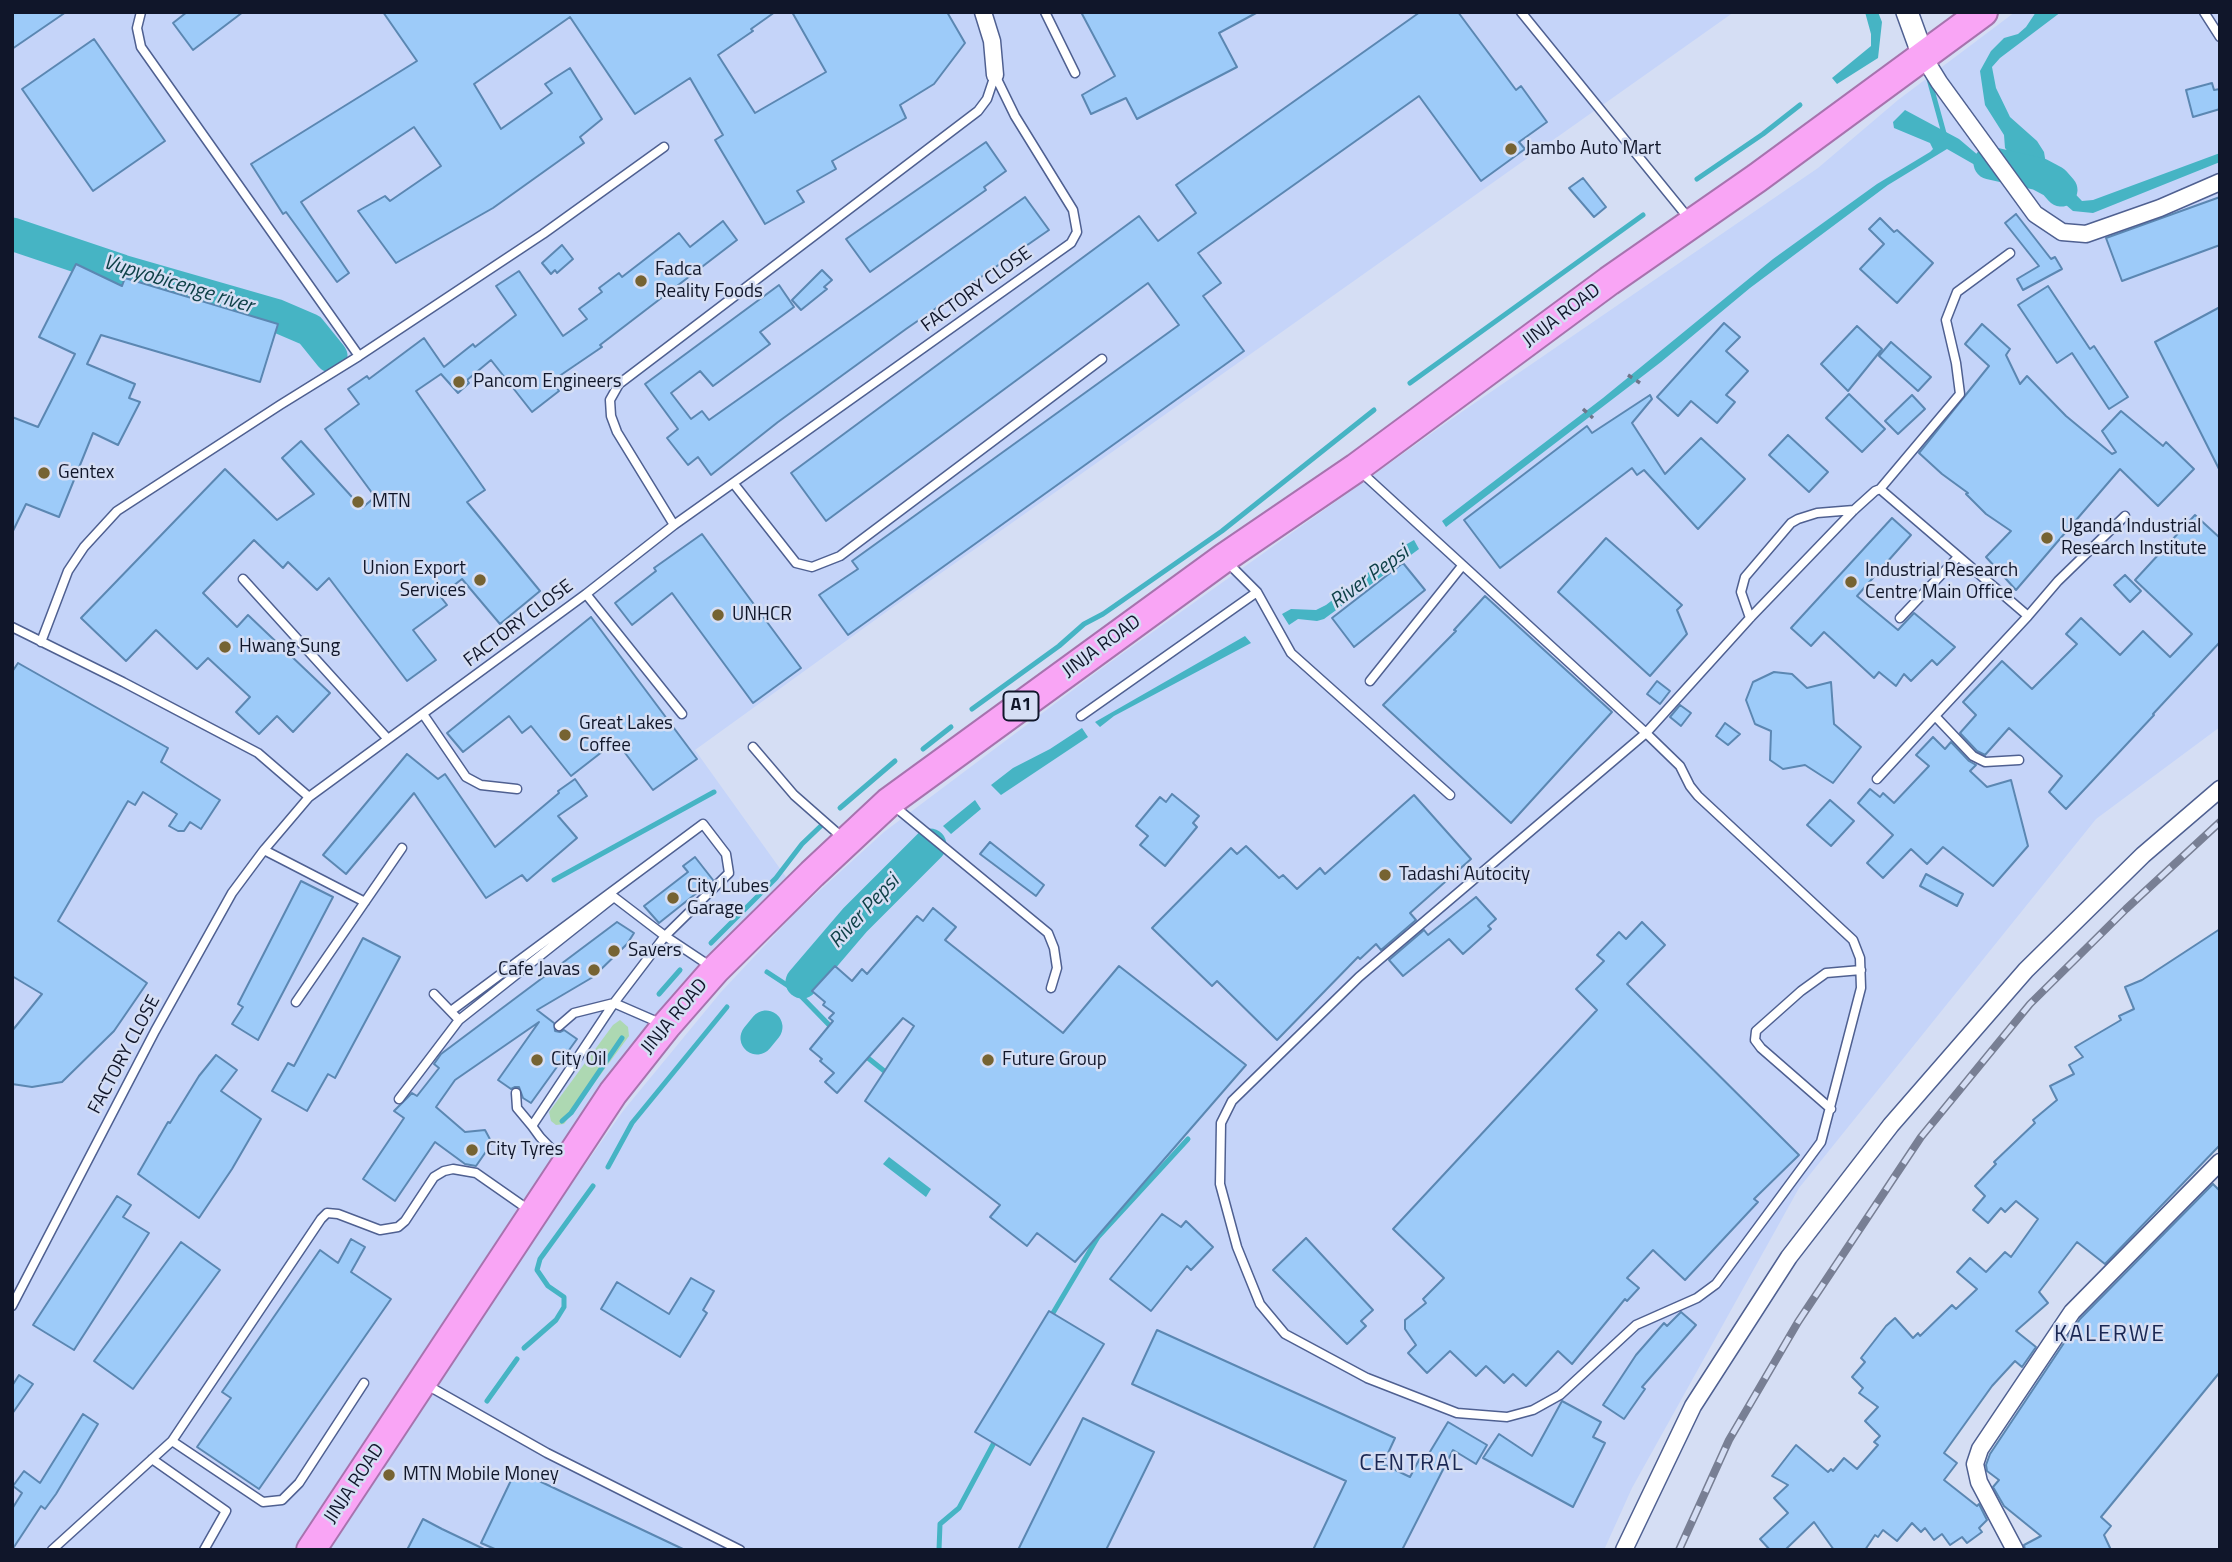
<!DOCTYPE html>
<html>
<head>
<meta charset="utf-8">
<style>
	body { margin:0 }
	#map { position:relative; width:2232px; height:1562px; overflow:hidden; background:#d5def4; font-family:"Titillium Web",sans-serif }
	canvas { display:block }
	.frame { position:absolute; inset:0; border:14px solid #10162a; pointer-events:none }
</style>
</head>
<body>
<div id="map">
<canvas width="2232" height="1562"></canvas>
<div class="frame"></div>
</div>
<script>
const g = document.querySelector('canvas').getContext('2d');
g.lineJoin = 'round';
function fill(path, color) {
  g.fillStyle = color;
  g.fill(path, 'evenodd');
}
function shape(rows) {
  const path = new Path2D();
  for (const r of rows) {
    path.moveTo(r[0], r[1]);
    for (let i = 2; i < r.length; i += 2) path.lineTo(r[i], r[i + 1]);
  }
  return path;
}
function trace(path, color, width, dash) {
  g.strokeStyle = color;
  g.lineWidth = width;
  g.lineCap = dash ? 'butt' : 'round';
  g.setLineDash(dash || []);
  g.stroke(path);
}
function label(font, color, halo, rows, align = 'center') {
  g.font = font + ' "Titillium Web",sans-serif';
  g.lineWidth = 5;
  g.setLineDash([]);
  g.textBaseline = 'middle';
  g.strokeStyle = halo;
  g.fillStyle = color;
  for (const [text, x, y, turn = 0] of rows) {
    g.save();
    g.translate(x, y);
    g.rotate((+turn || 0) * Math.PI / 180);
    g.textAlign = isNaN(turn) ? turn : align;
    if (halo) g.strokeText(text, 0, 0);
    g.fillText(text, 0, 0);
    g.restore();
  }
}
const built = shape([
	[12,12,1734,12,893,607,695,750,786,877,658,1012,519,1207,293,1550,12,1550],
	[2015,12,2220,12,2220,727,2096,819,1799,1188,1632,1488,1604,1550,330,1550,540,1229,623,1111,721,992,796,912,884,832,1105,666,1463,411,1818,168,1898,100]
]);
const green = shape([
	[620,1020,628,1027,629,1036,564,1124,556,1125,551,1121,549,1112,613,1025]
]);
const water = shape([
	[1865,12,1878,12,1882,22,1878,58,1837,84,1832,78,1871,46,1871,34],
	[2036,12,2061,12,2000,58,1992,67,1996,88,2010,117,2037,141,2044,152,2046,164,2082,201,2093,200,2220,153,2220,162,2093,213,2073,211,2038,181,2028,176,2005,148,2004,135,1985,105,1980,71,1991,51,2004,38,2018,34,2026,27],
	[1905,110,1959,139,1979,156,1986,158,1993,169,1975,165,1947,149,1888,185,1750,288,1661,362,1446,527,1442,521,1603,398,1773,259,1877,184,1930,152,1933,149,1930,143,1894,128,1893,122],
	[1414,540,1419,549,1324,619,1317,621,1298,619,1289,625,1282,614,1291,609,1316,610,1326,605,1400,548],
	[1245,636,1251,643,1114,716,1100,727,1095,722],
	[1082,728,1088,737,1001,795,991,785,1013,768,1050,749],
	[975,800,981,809,951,834,943,826],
	[926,841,932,849,871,917,861,908],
	[849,921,856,927,805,985,798,978],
	[889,1157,931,1189,926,1197,883,1164]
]);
const stream = shape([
	[1929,79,1945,137],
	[1697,179,1763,134,1800,105],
	[1410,383,1643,215],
	[972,709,1059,646,1084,624,1103,614,1222,531,1374,410],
	[923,749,951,727],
	[840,808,895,761],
	[554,880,714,792],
	[711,943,776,878,802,844,825,822],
	[767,972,796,991,834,1030],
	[659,994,680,970],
	[863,1054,888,1074],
	[562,1121,571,1113,622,1038],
	[608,1167,632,1123,727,1007],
	[1050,1318,1098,1237,1188,1139],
	[524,1348,556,1320,564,1307,564,1297,548,1286,537,1270,540,1259,593,1186],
	[487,1401,517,1359],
	[939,1550,940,1524,959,1508,996,1439]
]);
const river = shape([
	[1990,163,2039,174,2054,182,2061,190],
	[12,234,122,271,275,315,310,330,331,356],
	[802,982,855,920,930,845],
	[757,1038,766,1027]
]);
const building = shape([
	[12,12,66,12,12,49,12,12],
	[187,12,243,12,193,50,173,23,187,12],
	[383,12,775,12,751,29,753,31,718,55,755,113,826,72,792,12,947,12,965,43,934,84,900,105,906,118,832,161,836,169,797,191,804,202,765,224,715,140,723,135,690,78,635,114,570,17,474,84,501,129,552,93,545,84,570,68,602,119,580,137,584,143,493,208,396,263,358,211,385,196,390,201,441,166,414,127,301,202,349,273,337,282,286,212,283,214,251,164,417,61,383,12],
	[1081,12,1258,12,1219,33,1237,67,1137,119,1126,98,1091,114,1082,95,1115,76,1081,12],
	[1420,12,1458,12,1516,90,1521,86,1547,122,1519,142,1525,149,1481,181,1419,96,1198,253,1221,283,1203,296,1244,351,848,635,819,595,858,569,852,561,1179,325,1148,283,826,521,791,473,1139,216,1158,241,1196,213,1176,185,1420,12],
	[94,39,165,141,93,191,22,89,94,39],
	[2212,83,2214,90,2220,89,2220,109,2193,117,2186,90,2212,83],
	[986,142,1006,171,984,187,986,190,870,272,846,239,986,142],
	[1583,178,1606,207,1594,217,1569,188,1583,178],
	[1025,197,1049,230,906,329,778,422,711,475,698,457,688,465,667,438,678,429,645,384,779,285,794,307,760,332,770,344,713,386,700,371,671,393,691,419,702,411,709,420,1025,197],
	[2220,197,2220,245,2122,281,2106,238,2220,197],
	[2016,214,2051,259,2055,257,2062,269,2023,290,2017,279,2039,266,2005,223,2016,214],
	[1880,218,1894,232,1897,230,1933,263,1897,303,1860,269,1884,244,1869,229,1880,218],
	[723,221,737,240,600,345,602,347,552,381,559,391,532,412,491,360,467,380,469,383,458,393,441,374,416,391,485,490,467,502,540,591,500,624,462,579,440,596,447,605,413,630,436,660,407,681,329,578,317,590,288,562,283,568,254,540,203,593,237,627,248,615,330,693,293,732,277,716,259,734,236,712,250,697,208,658,197,669,156,630,126,661,81,618,225,469,277,520,314,494,282,458,301,441,362,508,375,497,325,429,359,404,348,389,367,376,369,379,424,338,444,367,473,344,475,347,516,315,496,286,519,271,563,336,587,319,579,309,602,292,599,288,619,273,622,277,679,233,690,247,723,221],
	[562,245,573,259,557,273,555,270,551,274,542,263,562,245],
	[76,264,122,286,125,278,278,324,260,382,101,335,87,364,135,384,129,398,140,402,118,445,93,433,59,517,26,504,12,533,12,417,38,427,75,354,39,337,76,264],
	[822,270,832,280,824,287,827,289,801,310,792,300,822,270],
	[2048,286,2090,349,2094,346,2128,397,2109,409,2072,353,2057,363,2018,305,2048,286],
	[2220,307,2220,471,2155,342,2220,307],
	[1724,323,1740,337,1726,351,1748,371,1726,395,1735,402,1717,423,1691,401,1678,416,1657,397,1724,323],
	[1982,324,2010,349,2006,355,2020,384,2027,376,2066,416,2112,454,2116,452,2102,431,2121,411,2163,446,2166,442,2194,469,2158,506,2120,469,2016,590,1986,557,2011,531,1986,514,1966,494,1968,493,1942,474,1919,453,1989,366,1965,344,1982,324],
	[1857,326,1882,349,1848,391,1821,364,1857,326],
	[1891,342,1931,377,1918,391,1879,356,1891,342],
	[1849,394,1885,429,1862,452,1826,418,1849,394],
	[1650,395,1652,399,1632,423,1665,474,1701,438,1745,479,1698,529,1644,470,1637,475,1632,468,1500,568,1464,520,1587,426,1592,433,1650,395],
	[1912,395,1925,409,1898,434,1885,421,1912,395],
	[1788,435,1828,472,1809,492,1769,455,1788,435],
	[2195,515,2220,538,2220,642,2153,714,2154,715,2066,809,2049,792,2062,776,2009,728,1985,755,1977,751,1960,733,1976,715,1963,702,2002,661,2032,689,2077,644,2066,634,2081,618,2120,655,2143,631,2170,657,2192,634,2135,580,2195,515],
	[1892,518,1911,535,1857,596,1898,630,1914,613,1955,647,1937,665,1932,660,1911,681,1904,674,1896,686,1879,672,1874,678,1824,632,1811,646,1791,628,1892,518],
	[702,534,801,668,753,703,672,593,632,625,615,603,656,571,654,568,702,534],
	[1606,538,1682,605,1677,610,1687,634,1650,676,1558,592,1606,538],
	[1403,563,1425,590,1354,647,1332,618,1403,563],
	[2125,575,2141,591,2130,602,2114,585,2125,575],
	[1485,596,1612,712,1511,823,1383,705,1456,631,1454,630,1485,596],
	[591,617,697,759,653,790,616,741,571,776,531,726,522,733,509,716,463,752,447,733,591,617],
	[18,663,168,748,161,762,220,800,201,829,190,822,184,831,178,831,169,826,177,814,143,792,135,805,128,801,58,921,147,983,114,1031,62,1082,32,1087,12,1084,12,1031,42,994,12,976,12,672,18,663],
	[1774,672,1792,674,1807,688,1831,682,1834,724,1861,747,1833,783,1805,765,1783,769,1770,760,1771,731,1755,724,1746,700,1753,682,1774,672],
	[1657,681,1670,691,1660,704,1647,694,1657,681],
	[1680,705,1691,713,1681,726,1670,717,1680,705],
	[1725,723,1740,734,1728,745,1716,736,1725,723],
	[1933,737,1945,749,1951,742,1969,761,1976,765,1970,771,1987,787,2011,780,2028,846,1993,886,1943,847,1927,864,1911,849,1883,878,1867,863,1893,835,1858,803,1870,789,1880,797,1883,793,1894,803,1929,766,1916,755,1933,737],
	[407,754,438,779,445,774,495,847,559,793,558,791,575,779,587,796,558,816,577,838,527,881,522,875,486,898,414,793,346,874,323,855,407,754],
	[1172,794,1199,816,1193,823,1197,827,1165,866,1140,845,1148,836,1136,826,1160,797,1166,802,1172,794],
	[1414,795,1471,859,1410,913,1416,920,1381,950,1376,944,1360,959,1358,957,1277,1040,1217,981,1212,986,1152,928,1231,848,1237,854,1246,846,1279,878,1283,875,1297,889,1320,868,1325,874,1414,795],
	[1830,800,1854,821,1831,846,1807,825,1830,800],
	[990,842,1044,885,1036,896,980,854,990,842],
	[695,857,713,880,659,923,644,906,688,872,683,866,695,857],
	[1926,874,1963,894,1957,906,1920,886,1926,874],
	[301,881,333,897,258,1040,232,1024,243,1007,238,1004,301,881],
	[1476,897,1496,919,1488,926,1491,929,1463,954,1449,939,1403,976,1389,960,1424,930,1428,935,1476,897],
	[933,908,956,927,945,940,1063,1033,1119,966,1246,1065,1075,1262,1037,1233,1027,1246,990,1217,1000,1205,865,1101,914,1026,903,1018,837,1093,825,1082,834,1073,820,1061,822,1059,810,1049,833,1021,829,1018,834,1013,823,1005,825,1002,812,991,823,979,835,966,852,981,862,969,867,974,917,916,923,921,933,908],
	[617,922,634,933,627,944,593,977,537,1010,554,1023,555,1031,560,1032,564,1030,577,1039,531,1103,523,1098,519,1087,515,1087,511,1089,498,1080,539,1022,455,1080,436,1107,465,1132,485,1130,492,1143,476,1166,465,1164,435,1142,395,1201,363,1179,404,1118,394,1111,412,1093,417,1096,439,1068,434,1064,441,1054,617,922],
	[1642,922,1665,945,1627,984,1799,1155,1754,1199,1758,1202,1685,1280,1653,1250,1627,1278,1639,1288,1627,1301,1625,1299,1572,1364,1558,1351,1526,1386,1513,1374,1504,1383,1486,1366,1476,1376,1450,1351,1427,1373,1408,1353,1416,1345,1405,1329,1405,1320,1426,1303,1423,1299,1444,1278,1393,1229,1597,1010,1576,989,1604,961,1597,955,1619,932,1626,939,1642,922],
	[2220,929,2220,1145,2105,1264,2077,1242,2039,1292,2048,1303,2016,1331,2036,1347,2022,1367,2015,1361,1992,1386,1944,1453,1957,1463,1944,1480,1977,1506,1979,1504,1987,1520,1979,1528,1982,1532,1967,1543,1962,1537,1950,1545,1942,1534,1934,1540,1925,1528,1921,1532,1912,1523,1897,1541,1883,1530,1878,1537,1875,1535,1865,1550,1834,1550,1814,1522,1785,1550,1770,1550,1760,1539,1788,1513,1774,1498,1788,1485,1772,1476,1796,1445,1828,1472,1831,1469,1833,1471,1844,1458,1857,1469,1878,1445,1874,1442,1880,1436,1865,1421,1878,1407,1859,1393,1863,1388,1852,1377,1865,1362,1861,1358,1886,1326,1895,1318,1913,1338,1918,1333,1920,1336,1952,1305,1956,1309,1977,1289,1957,1272,1970,1258,1986,1272,2005,1252,2011,1257,2038,1219,2016,1201,2005,1212,2001,1208,1988,1223,1973,1210,1985,1196,1975,1186,1996,1164,1994,1162,2035,1123,2033,1120,2057,1100,2050,1086,2074,1074,2069,1065,2083,1057,2075,1047,2121,1020,2119,1016,2134,1009,2125,987,2142,980,2220,929],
	[363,938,400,957,335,1078,328,1074,307,1111,272,1091,288,1063,294,1066,363,938],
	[216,1055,237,1070,221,1091,261,1119,232,1169,199,1218,138,1174,168,1122,170,1123,199,1076,216,1055],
	[2213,1184,2220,1191,2220,1372,2101,1517,2111,1526,2104,1535,2111,1550,2025,1550,2024,1545,2041,1536,2004,1506,1993,1487,1999,1480,1987,1471,1986,1465,1990,1454,2080,1319,2213,1184],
	[117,1196,131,1205,123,1217,149,1233,74,1350,33,1325,117,1196],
	[1162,1214,1181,1227,1186,1221,1213,1247,1191,1270,1187,1266,1151,1311,1110,1279,1162,1214],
	[1306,1238,1373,1310,1361,1321,1366,1326,1347,1344,1273,1270,1306,1238],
	[351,1239,365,1247,351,1272,391,1299,259,1489,197,1447,231,1398,222,1392,320,1250,338,1263,351,1239],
	[181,1242,220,1270,133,1389,94,1361,181,1242],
	[691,1278,714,1291,703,1310,707,1313,680,1357,601,1309,617,1282,669,1314,691,1278],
	[1049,1311,1104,1344,1030,1465,975,1432,1049,1311],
	[1681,1312,1696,1325,1642,1387,1645,1389,1624,1419,1603,1405,1636,1355,1664,1323,1667,1326,1681,1312],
	[1157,1330,1395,1438,1383,1464,1410,1477,1420,1458,1425,1460,1448,1422,1487,1445,1476,1464,1453,1450,1402,1550,1313,1550,1346,1481,1132,1384,1157,1330],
	[19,1375,33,1384,12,1414,12,1386,19,1375],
	[1562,1401,1601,1422,1593,1437,1605,1443,1573,1507,1483,1458,1499,1434,1532,1456,1562,1401],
	[83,1414,98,1424,56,1494,45,1509,41,1506,12,1550,12,1509,22,1493,13,1486,24,1471,40,1483,83,1414],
	[1083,1418,1154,1452,1106,1550,1018,1550,1083,1418],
	[516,1470,685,1550,497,1550,481,1543,516,1470],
	[423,1519,442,1529,486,1550,407,1550,423,1519]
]);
const path = shape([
	[1628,375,1640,383],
	[1583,409,1593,418]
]);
const lane = shape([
	[141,12,137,28,141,47,359,356],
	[1045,12,1075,73],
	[1521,12,1690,220],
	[2204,12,2220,37],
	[1361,472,1646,733,1680,766,1690,786,1698,796,1853,940,1860,958,1861,988,1821,1142,1716,1284,1697,1298,1636,1325,1560,1395,1533,1410,1507,1417,1457,1413,1367,1378,1285,1334,1260,1304,1237,1247,1220,1184,1221,1123,1232,1101,1359,977,1646,733,1750,618,1854,510,1875,491,1880,489,1960,394,1956,363,1946,320,1957,292,2010,253],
	[734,484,796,563,812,567,840,556,1102,359],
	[1880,489,2028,616,2058,581,2125,516],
	[674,525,617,432,611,416,610,400,619,384,978,111,987,99,995,75],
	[1228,563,1257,592,1291,653,1450,795],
	[243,579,387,738],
	[586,594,682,714],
	[1750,618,1741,592,1745,577,1791,523,1798,519,1817,513,1854,510],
	[1900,618,1958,557],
	[12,627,123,682,258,753,309,797],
	[41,642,68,571,84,547,117,511,280,405,359,356,543,234,664,147],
	[1370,681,1462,566],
	[423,714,466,777,481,785,517,789],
	[1081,716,1257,592],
	[753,747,794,795,844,839],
	[2019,760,1985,762,1973,756,1935,716,2028,616],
	[1877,779,1935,716],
	[894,806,1048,933,1054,948,1057,968,1051,988],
	[264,850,365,902],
	[296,1002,402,848],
	[451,1011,703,824,726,854,729,873,665,936,710,966],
	[459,1020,614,897],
	[559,1026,574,1013,614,1003,665,936,610,894],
	[516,1093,517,1108,532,1126],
	[399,1099,459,1020,434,994],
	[1831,1109,1761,1048,1755,1040,1756,1031,1801,991,1826,973,1861,970],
	[562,1160,540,1137,532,1126,614,1003,660,1023],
	[12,1306,155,1031,232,893,264,850,309,797,586,594,674,525,1071,243,1077,232,1073,210,1015,116,995,75],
	[425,1384,547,1453,740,1550],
	[172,1441,263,1502,282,1500,299,1483,364,1383],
	[152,1459,226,1511,204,1550],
	[52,1550,172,1441,321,1219,327,1213,338,1214,380,1230,398,1227,405,1221,434,1177,444,1171,453,1169,476,1173,529,1210]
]);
const street = shape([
	[983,12,992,41,995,75],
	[1923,56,1939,82,2035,214,2062,232,2086,234,2160,208,2220,182],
	[1624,1550,1693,1406,1789,1257,1891,1125,2026,970,2143,855,2220,789],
	[2015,1550,1979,1482,1975,1464,1980,1449,2072,1312,2220,1162]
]);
const secondary = shape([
	[1907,12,1923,56]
]);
const highway = shape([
	[311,1550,613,1093,666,1026,715,970,812,874,889,802,1224,558,1356,468,1609,281,1757,178,1983,12]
]);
const rail = shape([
	[1679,1550,1729,1440,1798,1322,1921,1137,2030,1004,2126,909,2220,822]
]);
const markers = [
	[1511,149,7,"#766332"],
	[641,281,7,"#766332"],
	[459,382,7,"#766332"],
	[44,473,7,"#766332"],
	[358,502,7,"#766332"],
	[2047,538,7,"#766332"],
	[480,580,7,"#766332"],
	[1851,582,7,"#766332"],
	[718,615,7,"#766332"],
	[225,647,7,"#766332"],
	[565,735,7,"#766332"],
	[1385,875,7,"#766332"],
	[673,898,7,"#766332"],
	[614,951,7,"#766332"],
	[594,970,7,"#766332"],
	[537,1060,7,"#766332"],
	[988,1060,7,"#766332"],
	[472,1150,7,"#766332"],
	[389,1475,7,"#766332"]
];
const shields = [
	[1021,706,35]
];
const shieldNames = [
	["A1",1021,706]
];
const poiNames = [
	["Jambo Auto Mart",1525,149],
	["Fadca",655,270],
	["Reality Foods",655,292],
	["Pancom Engineers",473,382],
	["Gentex",58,473],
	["MTN",372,502],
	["Uganda Industrial",2061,527],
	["Research Institute",2061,549],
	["Union Export",466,569,"right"],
	["Services",466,591,"right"],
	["Industrial Research",1865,571],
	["Centre Main Office",1865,593],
	["UNHCR",732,615],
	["Hwang Sung",239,647],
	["Great Lakes",579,724],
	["Coffee",579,746],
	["Tadashi Autocity",1399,875],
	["City Lubes",687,887],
	["Garage",687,909],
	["Savers",628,951],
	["Cafe Javas",580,970,"right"],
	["City Oil",551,1060],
	["Future Group",1002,1060],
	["City Tyres",486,1150],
	["MTN Mobile Money",403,1475]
];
const streetNames = [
	["FACTORY CLOSE",977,290,-36],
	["JINJA ROAD",1562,316,-37],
	["FACTORY CLOSE",519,624,-37],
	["JINJA ROAD",1102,647,-36],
	["JINJA ROAD",675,1017,-50],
	["FACTORY CLOSE",125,1055,-62],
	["JINJA ROAD",355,1484,-56]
];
const waterNames = [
	["Vupyobicenge river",178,285,17],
	["River Pepsi",1370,578,-36],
	["River Pepsi",865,912,-47]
];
const quarterNames = [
	["KALERWE",2110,1335],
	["CENTRAL",1412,1464]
];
fill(built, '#c5d4f9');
fill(green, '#add8b2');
fill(water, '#46b4c4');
trace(stream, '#46b4c4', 5);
trace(river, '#46b4c4', 33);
fill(building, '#9dcbf9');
trace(building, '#5b87b2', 2);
trace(lane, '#4f6091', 11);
trace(street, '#4f6091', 19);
trace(secondary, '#4f6091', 24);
trace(highway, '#a773ae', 32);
trace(path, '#6f768b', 3.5, [5, 5]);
trace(lane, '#fff', 8);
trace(street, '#fff', 16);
trace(secondary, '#fff', 21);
trace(highway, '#f9a5f5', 28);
trace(rail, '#787f94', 8);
trace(rail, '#d5def4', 5, [16]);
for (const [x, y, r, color] of markers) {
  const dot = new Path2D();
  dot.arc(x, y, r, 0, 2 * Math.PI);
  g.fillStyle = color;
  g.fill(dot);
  trace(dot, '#d5def4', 2.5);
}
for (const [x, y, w] of shields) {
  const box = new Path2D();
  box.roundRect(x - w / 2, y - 14.5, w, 29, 5);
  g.fillStyle = '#d5def4';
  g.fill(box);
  trace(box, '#10162a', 2);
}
label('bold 18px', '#10162a', null, shieldNames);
label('19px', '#10162a', '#d5def4', poiNames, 'left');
label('19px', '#10162a', '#d5def4', streetNames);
label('italic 21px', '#0f4148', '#d5def4', waterNames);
g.letterSpacing = '2px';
label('23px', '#1a2753', '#d5def4', quarterNames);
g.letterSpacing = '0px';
</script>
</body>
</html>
